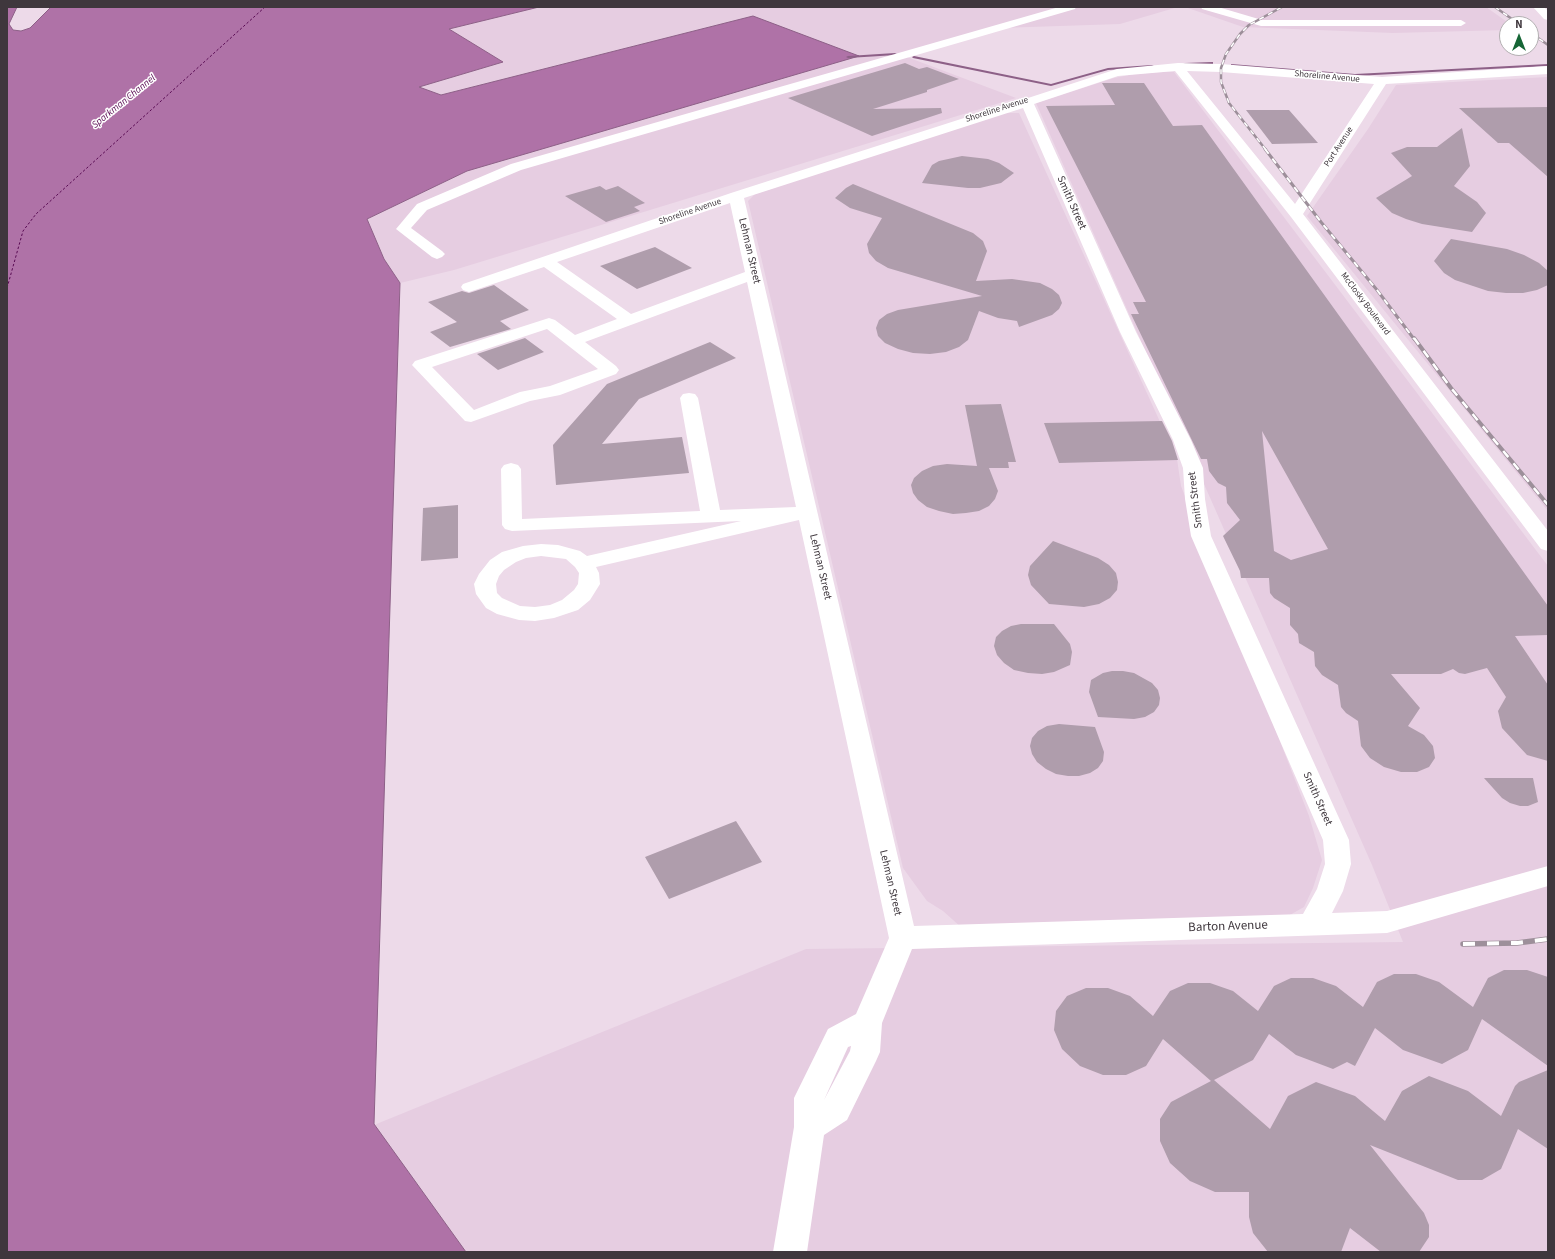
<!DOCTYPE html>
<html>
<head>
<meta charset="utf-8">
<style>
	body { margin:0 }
	#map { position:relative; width:1555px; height:1259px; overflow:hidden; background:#eddae9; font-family:"Source Sans 3",sans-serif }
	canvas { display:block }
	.frame { position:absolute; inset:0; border:8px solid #3f373d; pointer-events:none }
	.north { position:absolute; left:1499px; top:16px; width:40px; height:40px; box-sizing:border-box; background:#fff; border:1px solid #b2afb1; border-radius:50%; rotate:0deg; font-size:11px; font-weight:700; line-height:16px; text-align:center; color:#3f373d }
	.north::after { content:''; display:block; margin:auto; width:14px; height:18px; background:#166636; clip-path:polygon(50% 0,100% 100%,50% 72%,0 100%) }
</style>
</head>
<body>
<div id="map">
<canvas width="1555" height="1259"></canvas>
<div class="frame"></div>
<div class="north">N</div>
</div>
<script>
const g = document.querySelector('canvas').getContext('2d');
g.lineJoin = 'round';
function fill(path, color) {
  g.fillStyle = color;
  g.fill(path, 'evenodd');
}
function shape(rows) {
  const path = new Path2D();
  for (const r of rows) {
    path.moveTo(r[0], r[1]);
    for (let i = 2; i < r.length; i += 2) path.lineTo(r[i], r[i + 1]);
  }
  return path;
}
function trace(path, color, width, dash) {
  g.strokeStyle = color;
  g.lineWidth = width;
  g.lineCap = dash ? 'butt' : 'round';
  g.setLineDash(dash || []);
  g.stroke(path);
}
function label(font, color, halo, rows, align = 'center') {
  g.font = font + ' "Source Sans 3",sans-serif';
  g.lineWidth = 3;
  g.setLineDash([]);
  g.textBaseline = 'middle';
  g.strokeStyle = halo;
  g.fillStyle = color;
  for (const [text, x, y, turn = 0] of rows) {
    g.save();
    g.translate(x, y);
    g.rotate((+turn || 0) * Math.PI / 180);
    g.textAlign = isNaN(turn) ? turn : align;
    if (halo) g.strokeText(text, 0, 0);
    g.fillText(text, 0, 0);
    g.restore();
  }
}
const built = shape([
	[539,7,1178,7,1120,24,1000,28,907,57,1016,98,454,270,400,283,384,259,367,219,467,171,753,16,441,95,419,87,503,62,449,29],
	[1185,7,1486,7,1510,24,1507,24,1507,30,1393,33,1243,27],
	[1162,72,1174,72,1548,566,1548,1252,466,1252,374,1125,806,949,1403,942,1372,865,1036,103,1114,78,1134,74],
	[1548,77,1548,511,1307,216,1368,129,1396,85],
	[1000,113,1019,113,1177,459,1181,486,1309,816,1322,860,1313,888,1304,907,1288,916,962,928,943,911,927,901,903,868,748,201,755,194]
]);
const water = shape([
	[7,7,17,7,9,24,13,30,21,31,30,28,51,7,539,7,449,29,503,62,419,87,441,95,753,16,859,56,467,171,367,219,384,259,400,283,374,1124,466,1252,7,1252,7,7]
]);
const stream = shape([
	[895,53,897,54,896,55,848,58,846,57,848,56,895,53],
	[914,56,1051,84,1108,68,1152,65,1154,66,1152,67,1108,70,1051,86,913,58,912,57,914,56],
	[1212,62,1213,62,1213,64,1185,65,1183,64,1185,63,1212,62],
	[1231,64,1355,74,1548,64,1548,66,1355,76,1232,66,1231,66,1231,64]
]);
const ferry = shape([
	[7,288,23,231,36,214,265,7]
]);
const building = shape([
	[905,63,919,69,927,67,959,79,927,90,927,92,873,109,941,108,942,113,872,136,788,98],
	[1102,83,1144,83,1173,126,1202,125,1548,606,1548,635,1515,636,1548,685,1548,761,1527,755,1502,728,1498,711,1506,697,1487,668,1465,674,1459,673,1453,669,1441,674,1391,674,1420,708,1408,726,1424,735,1433,746,1435,758,1429,767,1417,772,1401,772,1384,767,1370,758,1361,746,1358,721,1346,713,1341,707,1338,685,1322,675,1315,666,1314,652,1299,643,1298,634,1290,625,1290,608,1274,598,1270,593,1269,578,1241,578,1240,571,1223,536,1240,520,1227,503,1226,487,1218,483,1209,471,1207,459,1201,459,1131,314,1139,314,1133,302,1146,302,1046,106,1115,105],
	[1262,431,1328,549,1291,560,1274,551],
	[1548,107,1548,177,1509,143,1498,143,1459,108],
	[1246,110,1289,110,1318,143,1272,144],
	[1462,128,1470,166,1454,186,1477,202,1486,213,1472,232,1422,224,1406,219,1392,213,1376,198,1412,176,1391,153,1407,147,1437,147],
	[962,156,988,159,999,163,1014,173,1001,183,980,188,968,188,922,183,932,165,939,161],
	[853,184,973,233,983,241,987,251,976,281,1012,279,1040,283,1052,289,1059,295,1062,303,1059,309,1052,315,1019,327,1017,321,998,318,979,311,968,340,959,347,946,352,930,354,913,353,898,349,885,343,878,336,876,328,879,320,887,314,898,310,982,296,888,268,876,261,869,253,867,244,882,218,850,208,835,198,846,188],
	[600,186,606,190,618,186,645,203,634,207,640,211,606,222,565,196],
	[1451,239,1507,249,1524,255,1539,263,1548,271,1548,285,1537,290,1523,293,1506,293,1488,291,1455,280,1444,273,1434,261],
	[655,247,692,268,637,289,600,266],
	[494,285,529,310,500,321,511,329,450,347,430,332,457,322,428,302,462,291,469,293],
	[525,338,544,352,498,370,477,354],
	[710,342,736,358,639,399,602,444,682,437,689,473,556,485,553,445,607,384],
	[1001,404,1016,462,1008,462,1009,468,989,468,998,491,995,499,989,506,979,511,966,513,953,514,939,511,927,507,918,500,913,493,911,485,914,478,922,471,933,466,947,464,977,466,965,405],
	[1162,421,1172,441,1178,460,1059,463,1044,423],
	[458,505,458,558,421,561,423,508],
	[1053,541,1098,558,1109,565,1116,573,1118,582,1117,590,1110,598,1099,604,1084,607,1049,604,1031,585,1028,575,1030,566],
	[1021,624,1054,624,1070,644,1072,652,1070,665,1054,672,1042,674,1028,673,1014,670,1004,663,997,655,994,646,996,637,1002,631,1011,626],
	[1112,671,1123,671,1134,673,1152,683,1158,690,1160,698,1159,705,1154,712,1145,717,1134,719,1098,717,1089,692,1091,680,1103,673],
	[1059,724,1095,727,1104,752,1103,761,1098,768,1090,773,1079,776,1068,776,1056,774,1046,769,1037,762,1032,754,1030,746,1032,738,1038,731,1047,726],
	[1484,778,1533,778,1538,802,1528,806,1520,806,1510,803,1502,798],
	[736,821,762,862,669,899,645,857],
	[1504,970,1527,970,1548,977,1548,1066,1482,1019,1468,1050,1442,1064,1403,1050,1375,1028,1355,1066,1347,1062,1333,1069,1296,1055,1269,1034,1253,1060,1214,1080,1270,1129,1288,1096,1316,1082,1355,1096,1385,1121,1402,1091,1429,1076,1468,1091,1501,1116,1515,1086,1519,1082,1548,1070,1548,1149,1518,1129,1501,1169,1482,1180,1458,1180,1370,1145,1424,1213,1429,1225,1429,1237,1419,1252,1381,1252,1350,1228,1341,1252,1268,1252,1253,1233,1249,1217,1249,1192,1215,1192,1190,1181,1170,1163,1160,1141,1160,1119,1171,1102,1211,1081,1163,1039,1146,1066,1126,1075,1103,1075,1080,1066,1062,1049,1054,1030,1056,1011,1067,996,1086,988,1108,988,1130,996,1153,1016,1170,991,1188,983,1210,983,1233,991,1258,1011,1274,986,1291,978,1313,978,1336,986,1363,1007,1377,982,1394,974,1416,974,1439,982,1473,1007,1488,978]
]);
const minor = shape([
	[1059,7,1076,7,1075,9,521,170,427,210,411,228,442,251,445,254,442,257,437,259,432,257,396,229,417,204,511,164,1059,7],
	[1201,7,1218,7,1262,20,1461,20,1466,23,1461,26,1261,26,1202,9,1201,7],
	[1533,7,1544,7,1548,11,1548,20,1544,19,1533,7],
	[1178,63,1221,64,1382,77,1548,66,1548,74,1386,84,1303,214,1548,531,1548,551,1541,549,1291,217,1175,71,1118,76,1034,104,1136,332,1191,440,1203,468,1205,499,1211,536,1349,840,1351,864,1343,891,1332,913,1387,911,1548,866,1548,886,1387,933,912,949,882,1023,880,1052,876,1061,847,1120,824,1135,807,1252,773,1252,794,1127,794,1098,828,1029,856,1014,889,938,799,520,596,567,599,573,600,584,590,600,578,610,554,618,535,621,519,620,497,614,486,608,476,594,474,584,479,574,490,560,502,552,523,546,541,544,558,545,580,551,587,556,741,521,512,531,505,529,502,525,501,469,504,465,511,463,518,465,521,469,522,519,700,511,680,398,683,394,689,393,695,394,698,398,720,510,796,507,747,282,585,342,616,366,619,370,616,374,560,395,530,401,471,422,465,421,412,365,415,361,549,318,555,320,575,335,617,319,544,267,469,292,463,290,461,287,463,284,731,193,1020,100,1022,98,1028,98,1117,69,1178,63],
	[1187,71,1221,72,1374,84,1295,204,1187,71],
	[1023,108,1120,332,1173,440,1183,468,1185,499,1191,536,1323,840,1325,864,1317,889,1303,914,914,926,744,198,1023,108],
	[730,203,745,272,631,314,557,262,730,203],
	[547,329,598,369,550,386,520,392,474,410,432,367,547,329],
	[541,556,566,559,575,567,579,573,578,584,574,590,562,600,550,605,535,607,520,606,502,598,497,593,496,584,499,576,504,570,516,562,526,558,541,556],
	[851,1046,850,1051,824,1100,848,1047,851,1046]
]);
const railFar3 = shape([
	[1495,7,1519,24],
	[1531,33,1548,45],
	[1266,150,1229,103,1221,82,1221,68,1226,54,1240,34,1249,25,1282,7]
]);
const railFar2 = shape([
	[1265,149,1321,222,1377,290,1414,339]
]);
const railFar1 = shape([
	[1414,338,1451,388,1548,505]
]);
const rail = shape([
	[1463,944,1517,943,1548,939]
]);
const farStreetnames = [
	["Shoreline Avenue",1327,77,5],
	["Shoreline Avenue",997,110,-18],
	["Port Avenue",1339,147,-57],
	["Shoreline Avenue",690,212,-19],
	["McClosky Boulevard",1365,304,53]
];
const farWaternames = [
	["Sparkman Channel",124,102,-39]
];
const streetNames = [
	["Smith Street",1071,203,66],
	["Lehman Street",749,251,77],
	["Smith Street",1196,500,-97],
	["Lehman Street",820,567,77],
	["Smith Street",1317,799,66],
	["Lehman Street",890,883,77]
];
const nearStreetnames = [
	["Barton Avenue",1228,927,-2]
];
fill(built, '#e6cde1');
fill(water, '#af72a7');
trace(water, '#8d6087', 1);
fill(stream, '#8d6087');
trace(ferry, '#590b53', 1, [2.5, 2]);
fill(building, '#af9dac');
fill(minor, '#fff');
trace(railFar3, '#9d8f9a', 2.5);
trace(railFar2, '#9d8f9a', 3);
trace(railFar1, '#9d8f9a', 4);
trace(rail, '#9d8f9a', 5.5);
trace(railFar3, '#fff', 1.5, [5]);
trace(railFar2, '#fff', 2, [6]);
trace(railFar1, '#fff', 2.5, [8]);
trace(rail, '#fff', 4, [12]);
label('9px', '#3f373d', '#fff', farStreetnames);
label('italic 10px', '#590b53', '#fff', farWaternames);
label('11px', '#3f373d', '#fff', streetNames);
label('13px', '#3f373d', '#fff', nearStreetnames);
</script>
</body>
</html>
